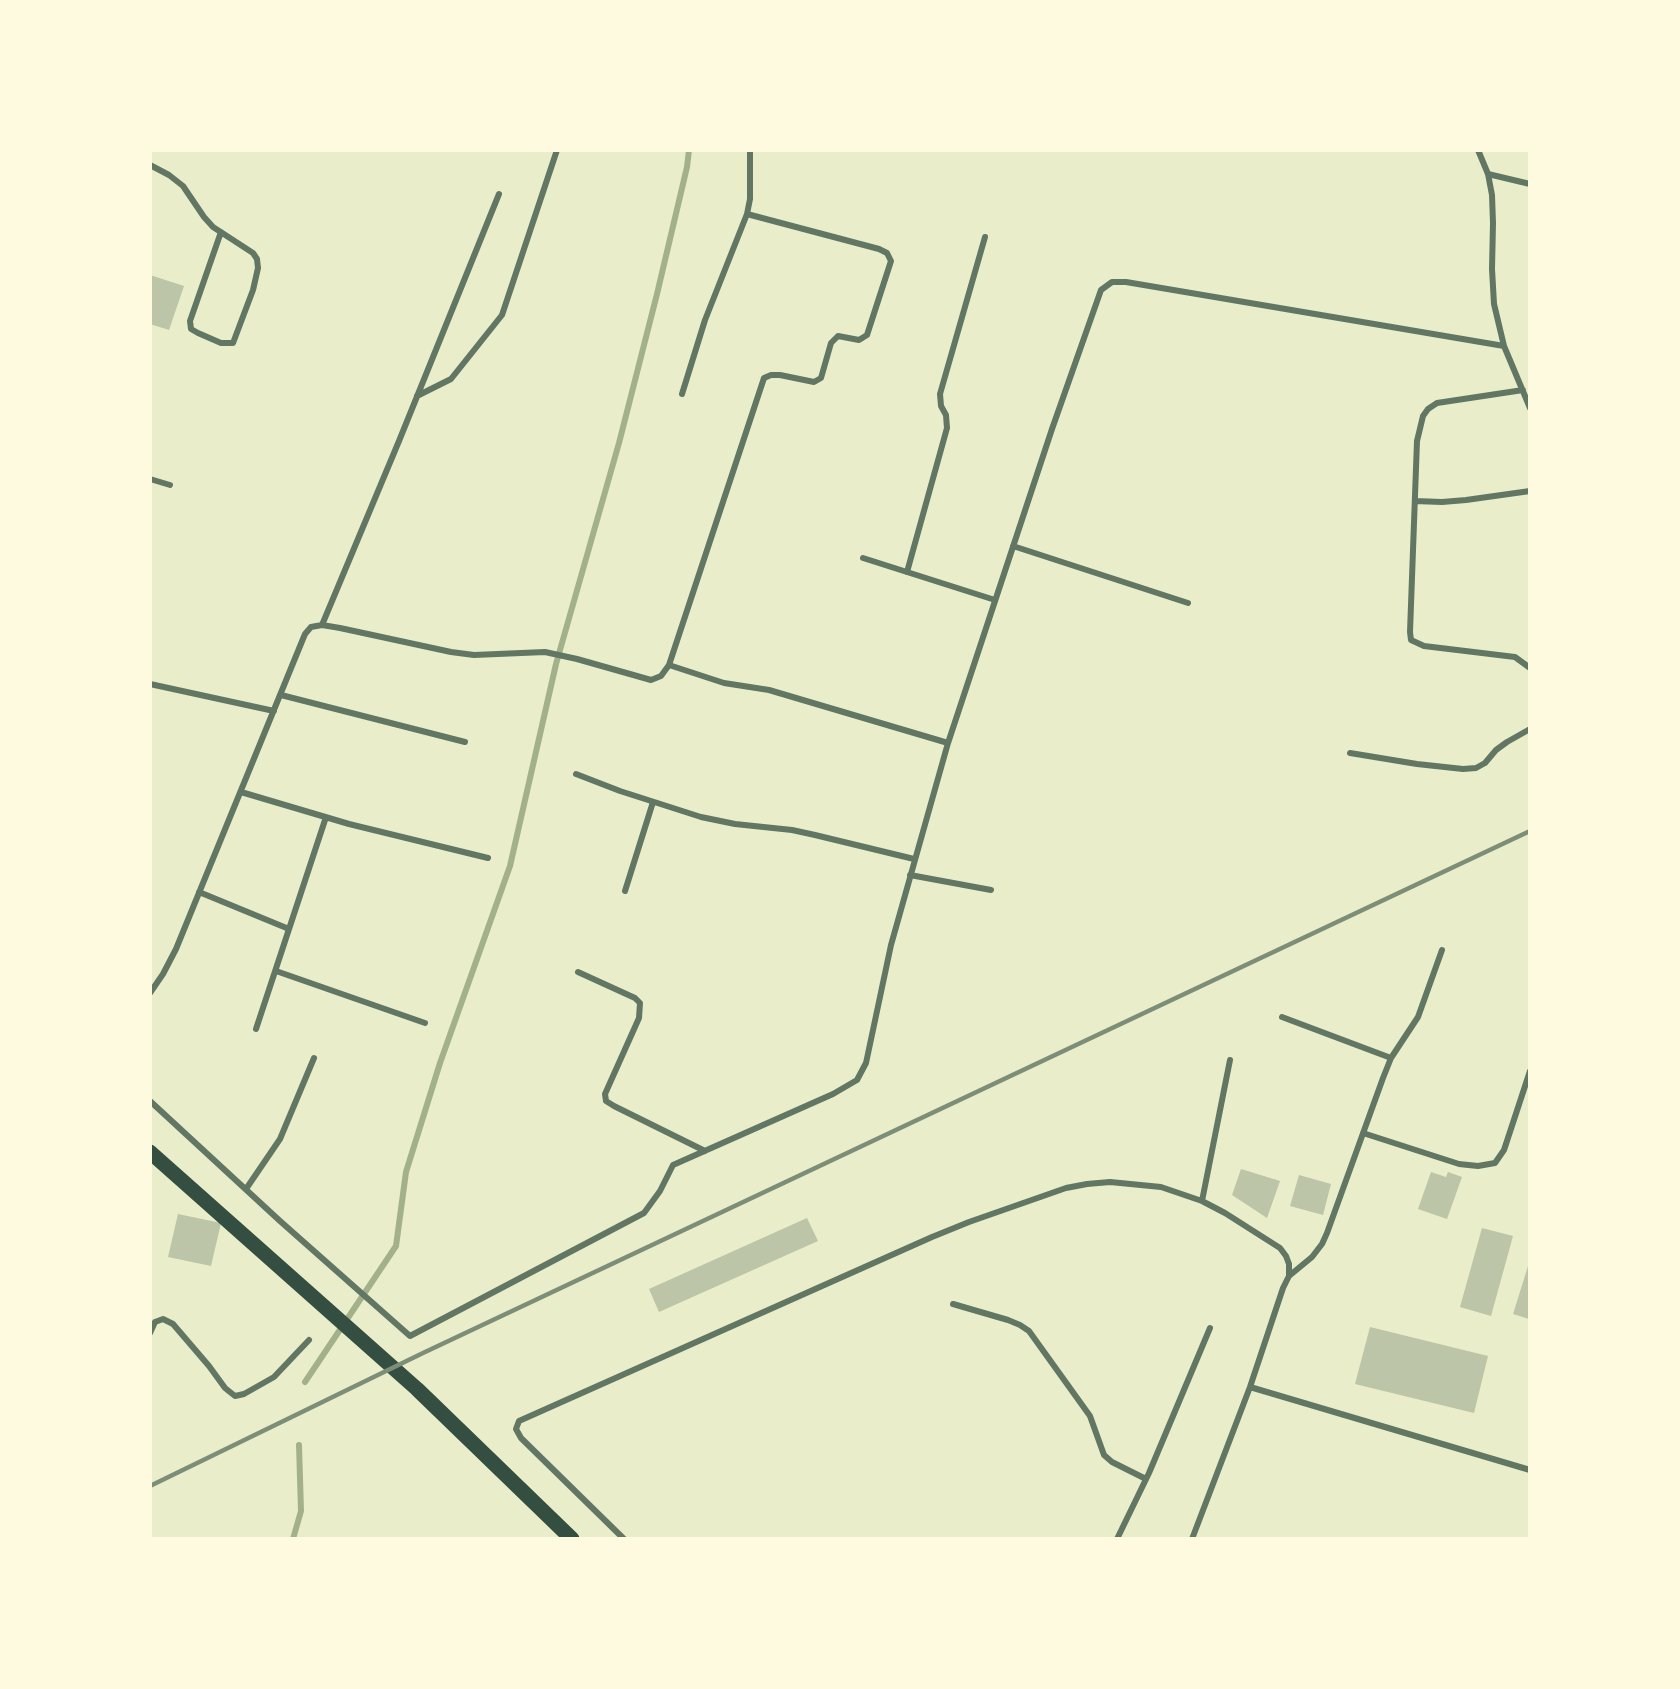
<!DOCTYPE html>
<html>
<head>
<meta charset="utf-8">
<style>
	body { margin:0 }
	#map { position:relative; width:1680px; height:1689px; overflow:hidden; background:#e9edc9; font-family:"Noto Serif",serif }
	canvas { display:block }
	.frame { position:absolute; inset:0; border:152px solid #fefae0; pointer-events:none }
</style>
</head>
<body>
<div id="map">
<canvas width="1680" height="1689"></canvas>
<div class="frame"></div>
</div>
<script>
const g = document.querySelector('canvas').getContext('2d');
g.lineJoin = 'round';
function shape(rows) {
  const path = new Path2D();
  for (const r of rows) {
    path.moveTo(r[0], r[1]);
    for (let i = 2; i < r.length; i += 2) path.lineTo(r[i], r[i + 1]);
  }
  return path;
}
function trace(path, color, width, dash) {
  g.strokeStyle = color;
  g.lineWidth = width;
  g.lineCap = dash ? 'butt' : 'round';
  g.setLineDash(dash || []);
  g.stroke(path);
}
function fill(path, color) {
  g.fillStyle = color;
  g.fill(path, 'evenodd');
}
const stream = shape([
	[305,1382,396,1246,406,1172,440,1063,510,866,556,664,619,443,657,294,687,167,689,150],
	[293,1539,301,1511,299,1445]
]);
const building = shape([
	[150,275,184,286,169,330,150,324],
	[1241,1169,1280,1181,1267,1218,1232,1195],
	[1431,1172,1446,1177,1448,1172,1462,1177,1447,1219,1418,1209],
	[1299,1175,1331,1184,1323,1215,1290,1206],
	[178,1214,221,1223,211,1266,168,1257],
	[807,1218,818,1241,659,1312,649,1289],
	[1482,1228,1513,1236,1491,1316,1460,1307],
	[1529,1263,1530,1316,1529,1319,1513,1314],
	[1370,1327,1488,1356,1474,1413,1355,1384]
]);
const minor = shape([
	[1478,150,1488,174,1492,195,1493,223,1492,269,1494,304,1504,346,1530,408],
	[150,165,169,175,183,186,204,217,213,227,253,253,257,259,258,268,253,290,233,343,221,343,198,333,191,329,190,321,221,232],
	[1488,174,1530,184],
	[1523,390,1437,403,1428,409,1423,416,1417,441,1410,632,1411,640,1424,646,1515,657,1530,668],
	[682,394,705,320,747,214,750,199,750,150],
	[417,396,451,379,502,315,557,150],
	[150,479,170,485],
	[1415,501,1442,502,1466,500,1530,491],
	[1013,546,1188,603],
	[863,558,995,600],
	[907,572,947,428,946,415,941,406,940,394,985,237],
	[322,625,399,441,499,194],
	[669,665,724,683,769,690,948,743],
	[150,684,274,711],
	[281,695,465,742],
	[1350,753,1417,764,1463,769,1476,768,1485,763,1496,750,1507,742,1530,729],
	[576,774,620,791,701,817,735,824,792,830,815,835,914,859],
	[241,792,349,824,488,858],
	[910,875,991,890],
	[625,891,653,802],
	[199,892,289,929],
	[276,971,425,1023],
	[578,972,635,998,640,1003,639,1018,605,1094,606,1101,614,1106,705,1151],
	[150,993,163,974,176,949,305,634,311,627,322,625,340,628,451,652,474,655,545,652,577,659,651,680,661,676,669,665,764,378,771,375,780,375,814,382,821,378,831,343,838,336,859,340,867,335,891,261,887,253,879,249,747,214],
	[1282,1017,1391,1058],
	[256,1029,326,817],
	[150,1101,280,1221,410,1336,644,1213,660,1191,673,1165,833,1094,857,1080,866,1063,891,945,948,743,1052,429,1101,290,1112,282,1126,282,1504,346],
	[1363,1133,1459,1164,1478,1166,1495,1163,1504,1150,1530,1071],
	[246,1189,280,1139,314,1058],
	[1202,1201,1230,1060],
	[953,1304,1008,1320,1020,1325,1029,1331,1090,1416,1104,1455,1112,1462,1146,1479],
	[150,1333,155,1322,163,1319,173,1324,209,1366,225,1388,235,1396,244,1394,274,1377,309,1340],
	[1250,1387,1530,1470],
	[624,1539,521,1438,516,1429,519,1421,932,1237,969,1222,1066,1188,1087,1184,1110,1182,1161,1187,1202,1201,1225,1213,1280,1248,1286,1256,1289,1264,1289,1276],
	[1117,1539,1149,1473,1210,1328],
	[1192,1539,1250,1387,1283,1288,1289,1276,1312,1257,1322,1244,1327,1233,1383,1078,1391,1058,1418,1017,1442,950]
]);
const primary = shape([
	[150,1152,417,1389,572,1539]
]);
const rail = shape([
	[150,1486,423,1353,1530,831]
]);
trace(stream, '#a3b18a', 6);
fill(building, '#bcc5a7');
trace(minor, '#617663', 6);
trace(primary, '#344e41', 15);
trace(rail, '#7c8e77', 4.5);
</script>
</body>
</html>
